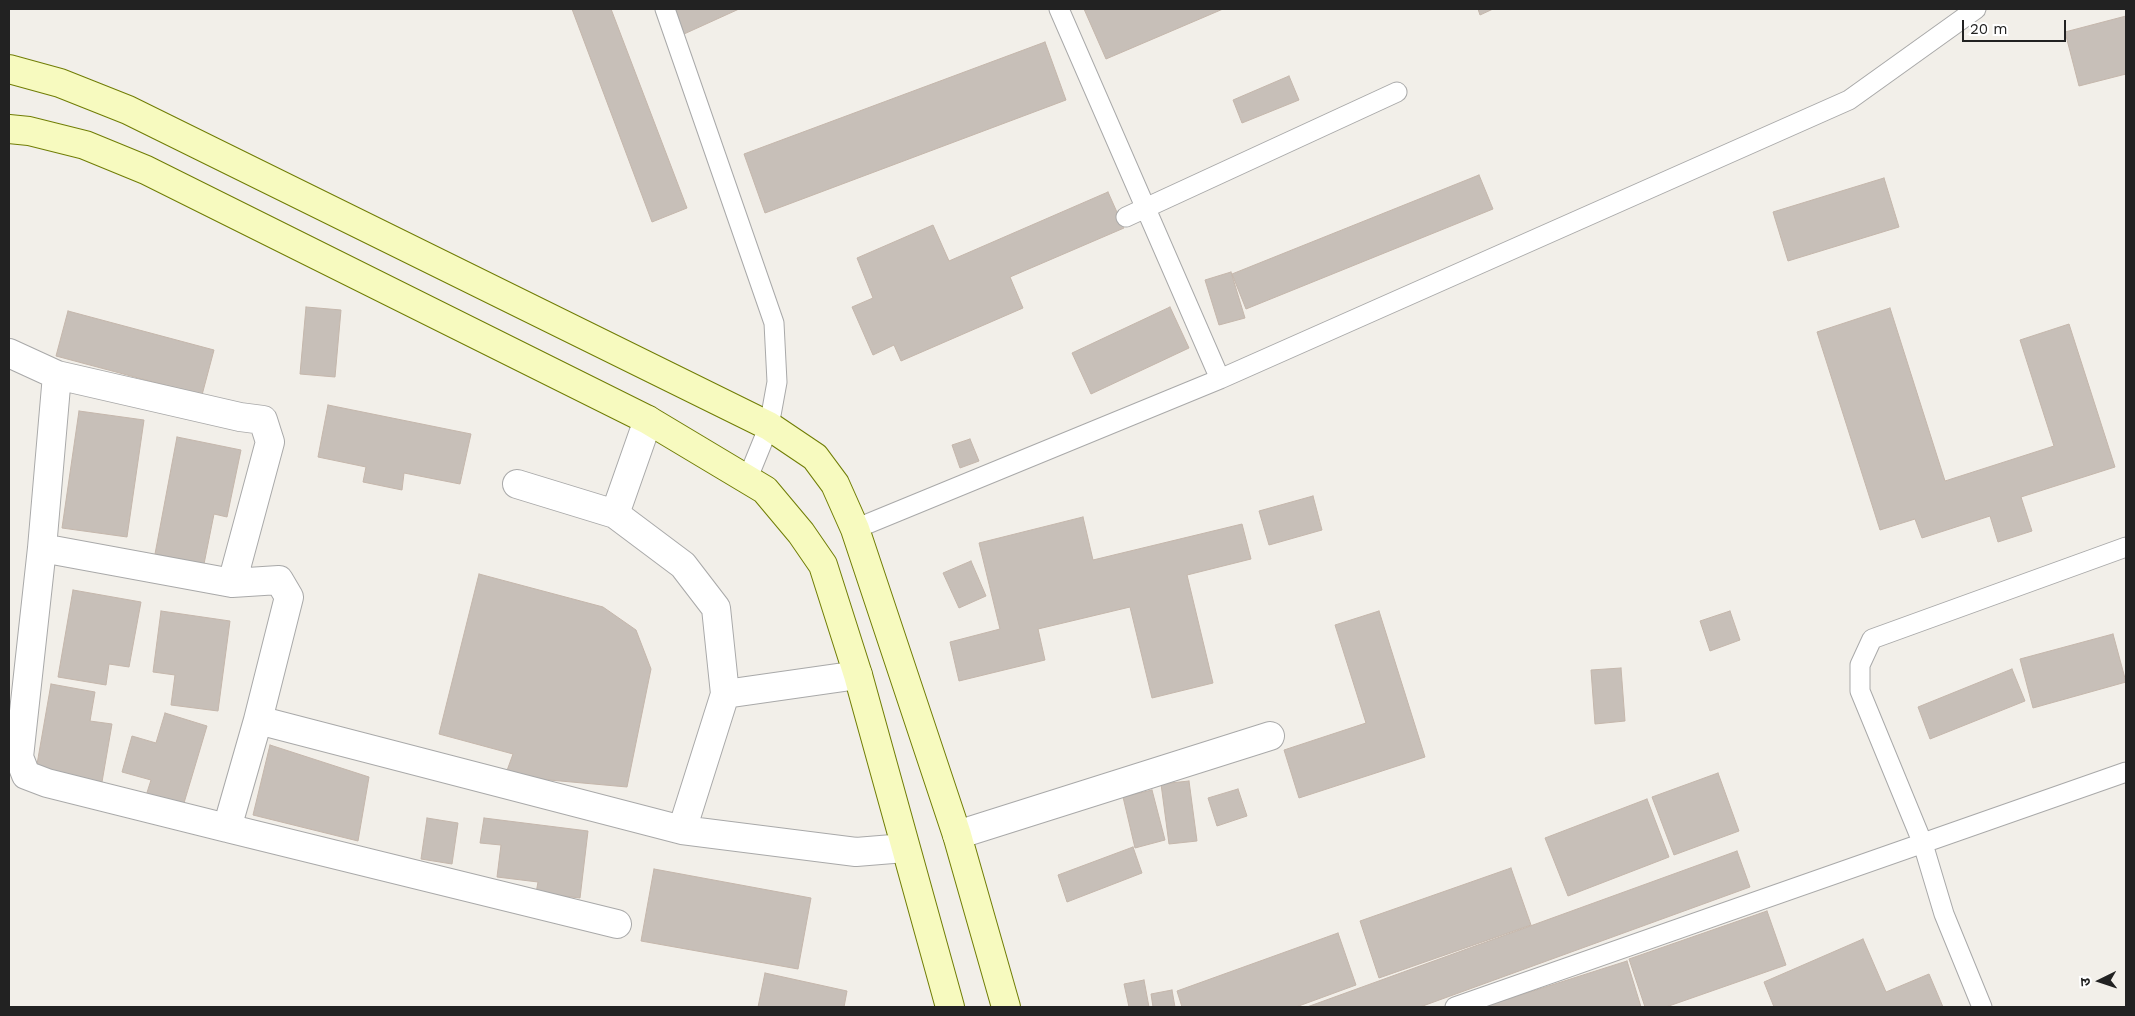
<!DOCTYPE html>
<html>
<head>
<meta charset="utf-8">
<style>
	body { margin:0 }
	#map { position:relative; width:2135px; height:1016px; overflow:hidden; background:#f2efe9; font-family:"Work Sans","Noto Sans Devanagari",sans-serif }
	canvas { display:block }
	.frame { position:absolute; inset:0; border:10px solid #222; pointer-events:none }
	.north { position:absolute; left:2075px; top:956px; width:50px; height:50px; -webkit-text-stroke:4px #fff; paint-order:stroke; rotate:266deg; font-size:14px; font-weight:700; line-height:20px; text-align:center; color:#222 }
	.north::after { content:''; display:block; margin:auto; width:18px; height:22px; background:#222; clip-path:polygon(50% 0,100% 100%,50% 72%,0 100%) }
	.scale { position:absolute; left:1962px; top:20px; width:104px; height:22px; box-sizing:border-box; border:2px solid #222; border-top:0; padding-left:6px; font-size:15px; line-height:18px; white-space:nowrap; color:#222; -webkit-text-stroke:4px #fff; paint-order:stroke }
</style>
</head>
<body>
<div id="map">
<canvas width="2135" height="1016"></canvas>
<div class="frame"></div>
<div class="north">उ</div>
<div class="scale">20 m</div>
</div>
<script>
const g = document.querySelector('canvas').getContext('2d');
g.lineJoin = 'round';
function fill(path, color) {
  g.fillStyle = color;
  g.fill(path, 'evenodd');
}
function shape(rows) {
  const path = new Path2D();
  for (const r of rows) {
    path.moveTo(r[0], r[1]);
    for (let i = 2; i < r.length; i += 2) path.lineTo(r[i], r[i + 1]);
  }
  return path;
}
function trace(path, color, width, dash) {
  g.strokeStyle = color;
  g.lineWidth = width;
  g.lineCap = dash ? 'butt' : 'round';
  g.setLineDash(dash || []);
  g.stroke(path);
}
const building = shape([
	[572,9,611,9,687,208,652,222,572,9],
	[673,9,739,9,684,34,673,9],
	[1084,9,1223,9,1106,59,1084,9],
	[1478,9,1493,9,1480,15,1478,9],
	[2126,16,2126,74,2079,86,2065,32,2126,16],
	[1045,42,1066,100,765,213,744,154,1045,42],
	[1289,76,1299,100,1242,123,1233,100,1289,76],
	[1479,175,1493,209,1246,309,1232,274,1479,175],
	[1884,178,1899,227,1788,261,1773,212,1884,178],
	[1108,192,1124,228,1010,277,1023,308,901,361,894,345,873,355,852,307,873,298,857,258,933,225,949,261,1108,192],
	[1231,272,1245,318,1219,325,1205,280,1231,272],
	[306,307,341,310,335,377,300,374,306,307],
	[1170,307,1189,348,1091,394,1072,353,1170,307],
	[1890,308,1945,481,2054,446,2020,340,2069,324,2115,467,2021,497,2032,531,1998,542,1990,516,1922,538,1915,519,1880,530,1817,332,1890,308],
	[68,311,214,350,202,395,56,356,68,311],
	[328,405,471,434,460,484,404,473,402,490,363,482,366,467,318,457,328,405],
	[79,411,144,420,127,537,62,528,79,411],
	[177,437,241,450,227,517,214,514,204,564,155,554,177,437],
	[970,439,979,461,960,468,952,445,970,439],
	[1313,496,1322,530,1269,545,1259,511,1313,496],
	[1083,517,1093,560,1242,524,1251,559,1187,575,1213,683,1152,698,1130,607,1038,629,1045,660,959,681,950,642,1000,629,979,543,1083,517],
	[971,561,986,596,959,608,943,573,971,561],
	[479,574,603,607,636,630,651,669,627,787,505,776,513,754,439,734,479,574],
	[73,590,141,602,129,667,109,664,106,685,58,677,73,590],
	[161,611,230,621,218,711,171,705,175,675,153,672,161,611],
	[1379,611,1425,757,1299,798,1284,750,1366,723,1335,625,1379,611],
	[1730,611,1740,640,1710,651,1700,621,1730,611],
	[2113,634,2126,682,2033,708,2020,659,2113,634],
	[1621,668,1625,721,1595,724,1591,670,1621,668],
	[2012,669,2025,701,1930,739,1918,707,2012,669],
	[51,684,95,692,90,721,112,724,102,782,36,770,51,684],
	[165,713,207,726,181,813,144,802,151,780,122,772,132,736,156,743,165,713],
	[270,745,369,777,358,841,253,815,270,745],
	[1718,773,1739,831,1674,855,1652,797,1718,773],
	[1189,781,1197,841,1169,844,1161,784,1189,781],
	[1238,789,1247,816,1217,826,1208,798,1238,789],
	[1152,790,1165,840,1135,848,1123,797,1152,790],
	[1647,799,1669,857,1568,896,1545,838,1647,799],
	[427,818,458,823,452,864,421,859,427,818],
	[484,818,588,831,580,898,536,893,538,882,497,877,501,845,480,843,484,818],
	[1133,847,1142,873,1067,902,1058,875,1133,847],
	[1737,851,1750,887,1420,1007,1307,1007,1737,851],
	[1511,868,1531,925,1379,978,1360,921,1511,868],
	[654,869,811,898,798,969,641,941,654,869],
	[1767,911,1786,965,1666,1007,1645,1007,1629,959,1767,911],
	[1338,933,1356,985,1296,1007,1182,1007,1177,991,1338,933],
	[1863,939,1886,992,1929,974,1943,1007,1774,1007,1764,982,1863,939],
	[1627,961,1641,1007,1490,1007,1489,1005,1627,961],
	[765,973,847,991,844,1007,758,1007,765,973],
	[1144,980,1149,1007,1129,1007,1124,984,1144,980],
	[1172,990,1175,1007,1153,1007,1151,994,1172,990]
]);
const lane = shape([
	[665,9,774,323,777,382,769,426,747,480],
	[1059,9,1220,379],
	[1126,217,1397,92],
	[855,529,1220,379,1849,100,1976,9],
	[1455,1007,2126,772],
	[1982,1007,1944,914,1923,844,1860,691,1860,665,1872,639,2126,547]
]);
const street = shape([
	[9,353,57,375,42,548,19,757,26,775,47,783,227,828,258,720,682,830,725,694],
	[57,375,240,417,263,420,270,442,232,583],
	[517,484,615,514,683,565,716,608,725,694,858,675],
	[615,514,648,420],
	[42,548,232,583,279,580,289,597,258,720],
	[227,828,617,924],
	[682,830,856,852,905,848],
	[957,835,1270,736]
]);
const secondary = shape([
	[9,69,60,83,128,110,769,426,815,457,835,484,855,529,957,835,1006,1007],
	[9,129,29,131,85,145,146,170,648,420,765,490,801,533,823,565,858,675,950,1007]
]);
fill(building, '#c7bfb8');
trace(building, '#c4b6ab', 1);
trace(lane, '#a9a9a9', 21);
trace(street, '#a9a9a9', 30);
trace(secondary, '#707d05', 30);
trace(lane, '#fff', 19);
trace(street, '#fff', 28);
trace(secondary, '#f7fabf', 28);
</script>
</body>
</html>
